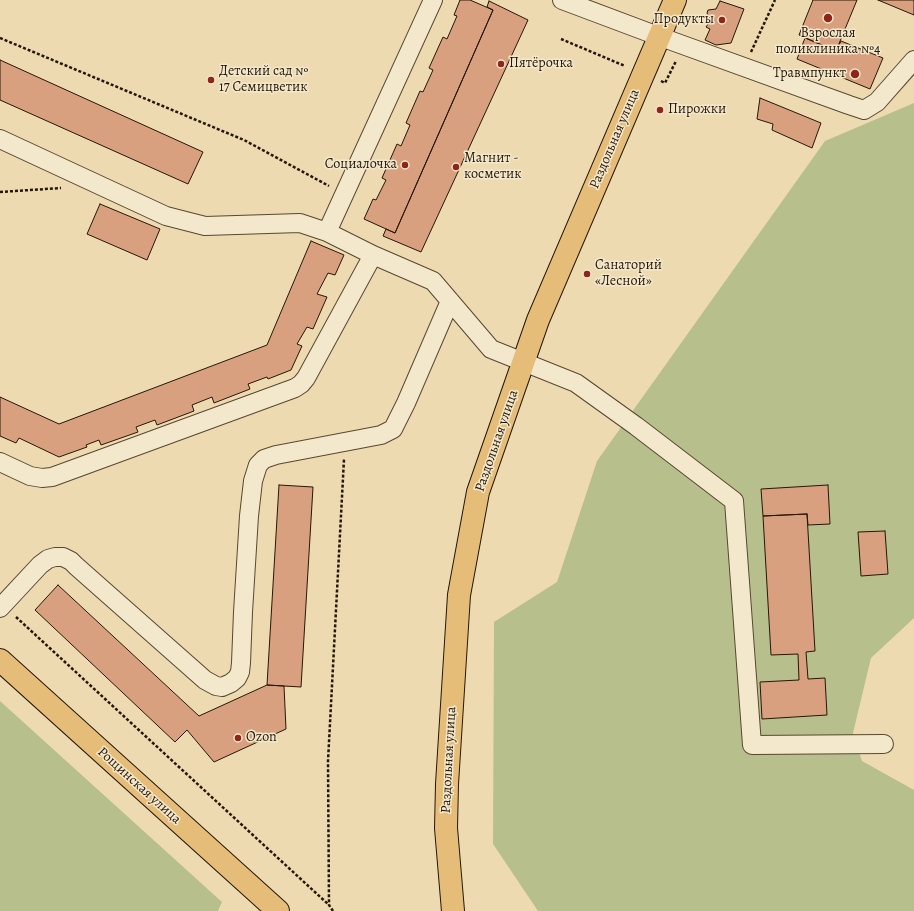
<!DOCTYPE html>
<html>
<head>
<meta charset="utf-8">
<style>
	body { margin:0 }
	canvas { display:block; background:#eddab1 }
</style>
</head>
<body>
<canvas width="914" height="911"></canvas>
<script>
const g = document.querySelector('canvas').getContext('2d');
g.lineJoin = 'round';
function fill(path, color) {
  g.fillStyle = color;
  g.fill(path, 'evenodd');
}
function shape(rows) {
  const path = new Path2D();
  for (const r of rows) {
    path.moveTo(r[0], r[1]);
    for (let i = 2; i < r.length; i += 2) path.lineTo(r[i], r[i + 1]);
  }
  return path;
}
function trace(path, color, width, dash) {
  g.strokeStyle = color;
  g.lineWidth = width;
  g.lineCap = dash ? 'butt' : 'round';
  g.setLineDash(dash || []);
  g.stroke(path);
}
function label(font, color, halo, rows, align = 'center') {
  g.font = font + ' Alegreya,serif';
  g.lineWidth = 3;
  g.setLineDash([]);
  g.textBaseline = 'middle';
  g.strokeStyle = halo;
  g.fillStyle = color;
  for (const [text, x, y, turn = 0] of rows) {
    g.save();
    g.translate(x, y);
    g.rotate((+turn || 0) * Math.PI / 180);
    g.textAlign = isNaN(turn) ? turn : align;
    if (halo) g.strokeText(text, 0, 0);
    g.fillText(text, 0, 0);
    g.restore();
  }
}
const green = shape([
	[914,103,914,618,871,658,853,733,862,761,914,790,914,911,538,911,493,844,494,622,557,582,597,461,825,141],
	[0,701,222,902,218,911,0,911]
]);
const building = shape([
	[460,0,470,0,493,10,395,233,364,219,373,199,376,200,386,180,382,178,397,144,401,146,410,125,406,123,420,91,423,92,433,70,429,68,443,37,447,39,457,16,454,15,460,0],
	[813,0,857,0,836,51,799,35,813,0],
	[878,0,914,0,914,15,878,0],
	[489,1,528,20,421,252,383,236,386,229,395,233,493,10,487,7,489,1],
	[720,1,744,9,731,43,716,45,705,40,710,29,706,27,711,20,707,13,708,10,716,9,720,1],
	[805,38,836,51,841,41,883,58,870,89,797,59,805,38],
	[0,60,203,152,188,184,0,100,0,60],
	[760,98,821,123,812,148,772,130,773,124,757,119,760,98],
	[100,204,160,229,147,260,87,234,100,204],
	[311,241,344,255,335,275,328,273,317,294,327,297,313,329,307,327,297,344,302,346,291,370,268,379,267,377,248,384,250,389,214,403,212,397,192,405,194,411,157,425,155,420,136,427,138,432,101,445,99,440,86,445,87,447,59,457,19,438,16,443,0,436,0,397,59,424,267,345,311,241],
	[279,485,313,487,301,687,267,685,279,485],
	[828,485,830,524,808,525,807,514,763,516,761,489,828,485],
	[807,514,815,651,806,652,808,679,825,678,827,715,762,719,760,682,799,680,798,654,771,655,763,516,807,514],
	[885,531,888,574,861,576,858,532,885,531],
	[58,585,199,716,267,685,284,686,286,729,214,762,187,730,175,742,35,610,58,585]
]);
const path = shape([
	[0,38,244,140,329,186],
	[561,39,625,66],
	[751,52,775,0],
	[661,81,665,83,676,61],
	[0,192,61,188],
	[16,617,329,905],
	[333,911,329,905,328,761,344,459]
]);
const minor = shape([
	[562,0,658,36,849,105,864,110,877,102,914,60],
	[0,139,166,216,205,226,300,223,327,232,373,255,433,281,491,349,576,383,636,426,734,501,752,745,884,744],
	[327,232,433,0],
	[0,462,30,476,42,478,52,477,295,388,301,384,306,378,373,255],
	[0,608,40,565,48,559,55,557,63,557,71,561,76,566,205,680,216,686,222,687,231,683,237,678,240,672,241,663,243,612,249,516,253,481,258,465,264,459,276,455,381,435,393,429,406,403,450,301]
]);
const major = shape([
	[0,660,278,911],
	[453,911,446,828,447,784,459,595,478,492,538,320,675,0]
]);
const markers = [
	[828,18,5,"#8f2418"],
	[722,20,4,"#8f2418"],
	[501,64,4,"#8f2418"],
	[855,74,5,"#8f2418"],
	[211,80,4,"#8f2418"],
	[660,110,4,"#8f2418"],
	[405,165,4,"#8f2418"],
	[456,167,4,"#8f2418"],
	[587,274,4,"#8f2418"],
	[238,738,4,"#8f2418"]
];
const poiNames = [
	["Продукты",714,20,"right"],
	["Взрослая",828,34,"center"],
	["поликлиника №4",828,50,"center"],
	["Пятёрочка",509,64],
	["Детский сад №",219,72],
	["17 Семицветик",219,88],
	["Травмпункт",846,74,"right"],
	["Пирожки",668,110],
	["Магнит -",464,159],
	["косметик",464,175],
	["Социалочка",397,165,"right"],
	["Санаторий",595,266],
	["«Лесной»",595,282],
	["Ozon",246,738]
];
const streetNames = [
	["Раздольная улица",615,139,-67],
	["Раздольная улица",497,441,-71],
	["Раздольная улица",449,760,-87],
	["Рощинская улица",139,786,42]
];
fill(green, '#b7c08d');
fill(building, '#d9a07f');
trace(building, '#251706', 1);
trace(minor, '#574831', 20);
trace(major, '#251706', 24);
trace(path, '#251706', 2.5, [3, 2]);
trace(minor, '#f3e7cc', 18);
trace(major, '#e6bd78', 22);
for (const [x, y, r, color] of markers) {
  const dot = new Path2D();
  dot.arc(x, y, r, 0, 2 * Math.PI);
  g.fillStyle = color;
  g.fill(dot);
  trace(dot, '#f3e7cc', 1.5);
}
label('14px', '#251706', '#f3e7cc', poiNames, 'left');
label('14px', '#251706', '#f3e7cc', streetNames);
</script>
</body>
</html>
